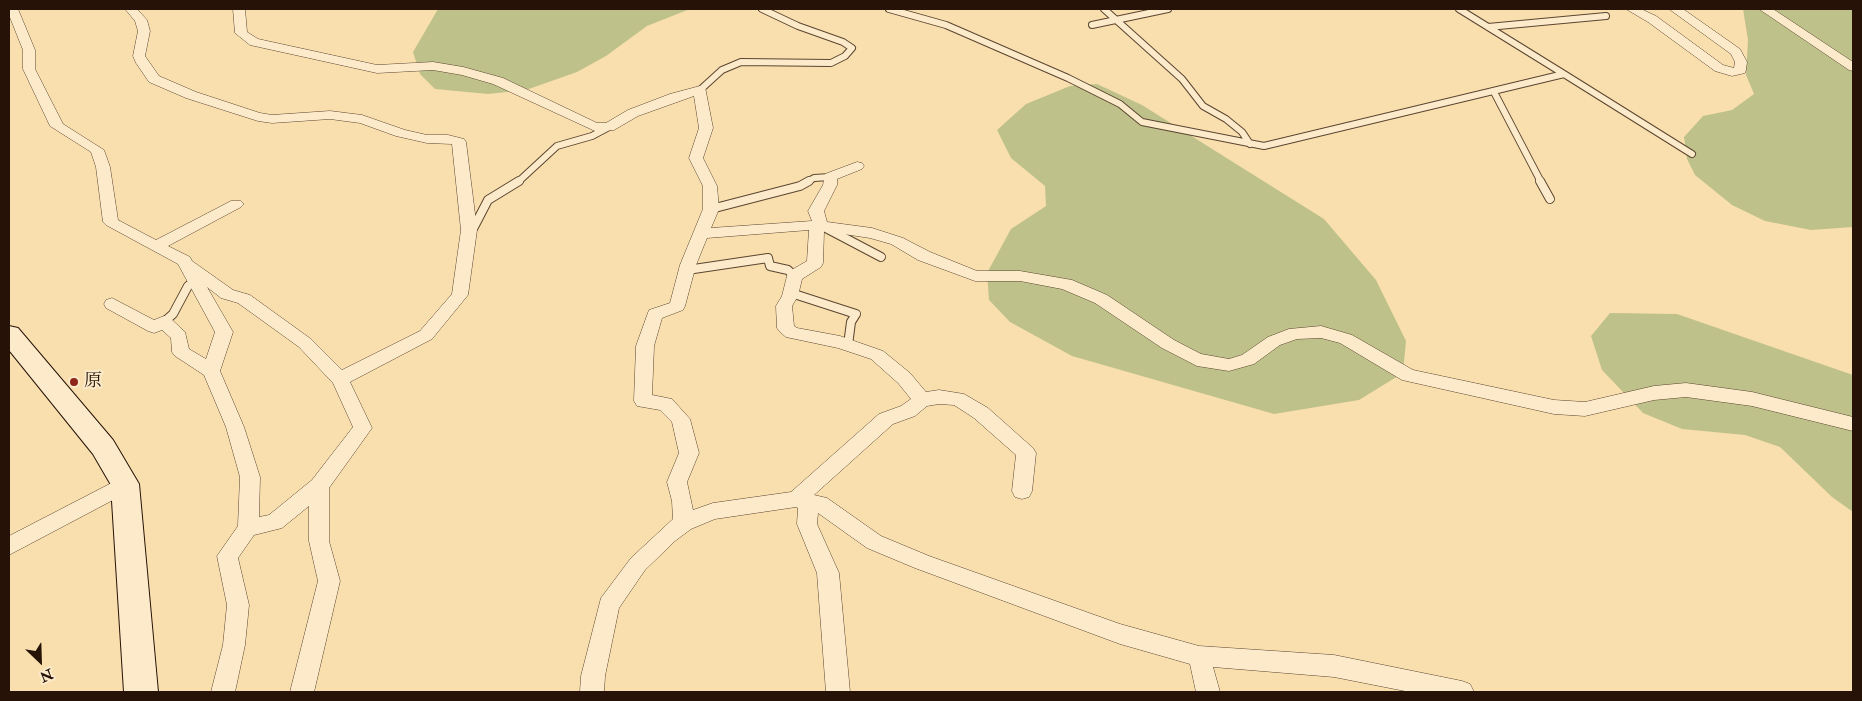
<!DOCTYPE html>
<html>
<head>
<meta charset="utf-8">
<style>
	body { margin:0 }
	#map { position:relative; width:1862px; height:701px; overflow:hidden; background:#fadfae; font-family:"IM FELL Double Pica",serif }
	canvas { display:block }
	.frame { position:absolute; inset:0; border:10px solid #261206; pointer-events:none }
	.north { position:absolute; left:15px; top:636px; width:50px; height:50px; -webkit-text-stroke:4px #fceaca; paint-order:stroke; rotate:156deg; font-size:14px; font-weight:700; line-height:20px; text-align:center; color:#261206 }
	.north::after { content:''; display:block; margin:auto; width:18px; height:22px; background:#261206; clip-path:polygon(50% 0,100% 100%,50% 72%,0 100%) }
</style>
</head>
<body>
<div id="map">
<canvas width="1862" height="701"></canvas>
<div class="frame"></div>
<div class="north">N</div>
</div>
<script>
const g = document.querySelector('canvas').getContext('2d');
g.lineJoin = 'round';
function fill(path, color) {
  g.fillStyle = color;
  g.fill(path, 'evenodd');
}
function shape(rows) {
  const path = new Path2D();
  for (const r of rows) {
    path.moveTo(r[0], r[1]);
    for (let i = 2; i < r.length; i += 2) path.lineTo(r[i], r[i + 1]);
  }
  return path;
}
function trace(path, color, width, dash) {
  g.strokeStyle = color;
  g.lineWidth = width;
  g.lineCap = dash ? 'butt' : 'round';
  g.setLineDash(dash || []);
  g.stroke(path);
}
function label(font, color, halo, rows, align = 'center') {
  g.font = font + ' "IM FELL Double Pica","Noto Serif JP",serif';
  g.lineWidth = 4;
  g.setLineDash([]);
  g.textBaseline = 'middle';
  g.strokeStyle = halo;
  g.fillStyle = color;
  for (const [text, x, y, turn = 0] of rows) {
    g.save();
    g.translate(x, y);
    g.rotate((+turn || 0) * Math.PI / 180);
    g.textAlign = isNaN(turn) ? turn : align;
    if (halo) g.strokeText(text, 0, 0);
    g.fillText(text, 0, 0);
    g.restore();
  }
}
const green = shape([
	[438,9,690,9,647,26,606,56,577,72,526,90,488,94,435,89,420,74,413,52],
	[1743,9,1853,9,1853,227,1811,230,1765,221,1732,205,1695,175,1687,159,1684,137,1703,116,1732,110,1754,94,1746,75,1748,40],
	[1097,84,1142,105,1324,219,1376,280,1406,341,1403,373,1359,400,1274,414,1072,356,1010,322,989,300,987,273,1011,229,1046,206,1045,186,1011,158,997,130,1026,104,1070,86],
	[1610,313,1677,314,1853,375,1853,512,1832,497,1780,447,1745,435,1682,429,1643,413,1602,370,1591,336]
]);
const serviceFar1 = shape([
	[889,9,946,25,1068,78,1120,104,1142,122,1264,146,1564,74,1459,9],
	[1104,9,1182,79,1203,106,1226,119,1242,132,1250,144],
	[1092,25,1168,9],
	[1488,27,1606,16],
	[1564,74,1692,154],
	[700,90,722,70,741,62,831,63,845,56,852,48,843,42,798,26,762,9],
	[1494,92,1541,182],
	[518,182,557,146,592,136,609,127],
	[807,182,814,178,830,177]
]);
const service = shape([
	[1540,181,1550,199],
	[711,209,800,186,809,181],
	[824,227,881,257],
	[469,230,474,227,488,200,519,181],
	[687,270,768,258,770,266,788,270,794,276],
	[791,293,856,314,851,322,848,345],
	[164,322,173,314,188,286,195,281]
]);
const minor = shape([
	[9,9,18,9,35,50,35,69,63,124,104,150,110,167,118,220,156,240,231,201,241,201,244,204,241,207,168,246,190,257,192,261,233,290,250,295,311,339,342,370,420,331,452,294,461,230,452,144,427,143,396,136,360,123,330,119,272,123,258,121,186,98,149,82,136,63,133,56,138,31,135,21,125,9,137,9,147,20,150,31,145,56,159,76,196,92,260,113,272,115,330,111,362,115,405,130,427,135,448,135,464,139,466,142,477,230,468,295,432,339,350,382,372,428,329,488,329,541,340,581,314,692,290,692,318,581,309,541,309,506,282,528,254,535,238,558,249,605,245,645,235,692,211,692,223,645,227,605,217,556,238,526,240,477,226,427,204,375,175,356,172,352,171,338,162,330,154,333,148,331,106,308,104,304,106,300,112,298,154,320,164,316,170,318,185,332,189,349,206,359,215,332,178,264,106,225,103,222,96,167,91,152,50,126,23,69,23,50,9,15,9,9],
	[207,287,221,298,238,303,299,347,333,383,353,427,312,480,269,515,259,517,260,477,244,427,220,371,233,332,207,287],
	[233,9,245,9,247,32,258,39,377,65,433,62,463,67,503,78,597,123,606,123,628,110,670,94,700,86,705,87,713,128,703,158,717,186,719,209,711,228,812,221,808,211,823,185,825,174,857,162,862,163,864,166,862,169,837,179,837,185,824,211,827,222,872,228,903,238,930,252,977,271,1020,271,1072,280,1107,295,1174,340,1201,354,1229,359,1242,355,1268,337,1289,329,1321,326,1352,335,1413,370,1554,400,1585,402,1654,386,1686,383,1752,392,1853,417,1853,431,1752,406,1686,397,1654,400,1585,416,1554,414,1402,380,1340,343,1321,338,1297,339,1280,345,1254,364,1229,371,1197,366,1162,348,1095,303,1062,289,1020,281,975,281,918,260,891,244,870,238,824,231,823,263,821,267,802,279,798,296,792,306,794,326,797,328,840,336,883,351,910,373,926,392,939,390,964,394,988,408,1033,448,1036,453,1032,491,1029,497,1022,499,1015,497,1012,491,1016,455,974,418,954,405,939,404,927,406,915,416,893,424,814,495,827,498,881,536,929,556,1120,624,1199,646,1334,655,1462,681,1470,684,1474,692,1410,692,1334,677,1213,667,1220,692,1196,692,1190,664,1120,644,915,568,867,548,818,513,817,524,839,573,850,692,826,692,817,573,797,524,798,508,796,507,715,519,691,529,675,541,645,570,619,608,605,676,604,692,580,692,581,676,601,598,631,558,673,519,672,501,667,482,679,453,672,422,660,410,637,406,634,401,636,346,649,310,670,303,680,265,703,209,703,186,689,158,699,128,694,96,638,116,614,130,595,131,493,84,462,75,433,70,377,73,250,45,235,33,233,9],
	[809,230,807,261,788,272,782,296,776,306,777,328,780,332,786,337,838,348,871,359,898,383,911,399,901,406,879,414,791,492,713,503,693,510,687,482,699,453,690,419,672,399,652,395,654,346,662,318,683,310,685,306,696,265,707,238,809,230],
	[1626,9,1641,9,1656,16,1723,65,1734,68,1735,62,1731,54,1669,9,1683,9,1740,49,1747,62,1746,70,1745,73,1732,76,1715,71,1648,22,1626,9],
	[1759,9,1773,9,1853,62,1853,71,1849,70,1759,9],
	[125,476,132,478,135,484,132,490,9,555,9,536,125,476]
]);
const secondary = shape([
	[9,326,18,328,113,440,139,484,158,692,124,692,111,485,93,454,9,350,9,326]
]);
const markers = [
	[74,382,5,"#8f2418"]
];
const poiNames = [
	["原",84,382]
];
fill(green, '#bec28a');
trace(serviceFar1, '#5b4530', 8);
trace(service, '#5b4530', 10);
trace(minor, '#5b4530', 1);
trace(secondary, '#261206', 2);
trace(serviceFar1, '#fceaca', 6);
trace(service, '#fceaca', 8);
fill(minor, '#fceaca');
fill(secondary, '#fceaca');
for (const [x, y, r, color] of markers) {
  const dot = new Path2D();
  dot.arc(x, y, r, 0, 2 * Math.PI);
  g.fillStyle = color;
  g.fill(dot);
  trace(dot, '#fceaca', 2);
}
label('18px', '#261206', '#fceaca', poiNames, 'left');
</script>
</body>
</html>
